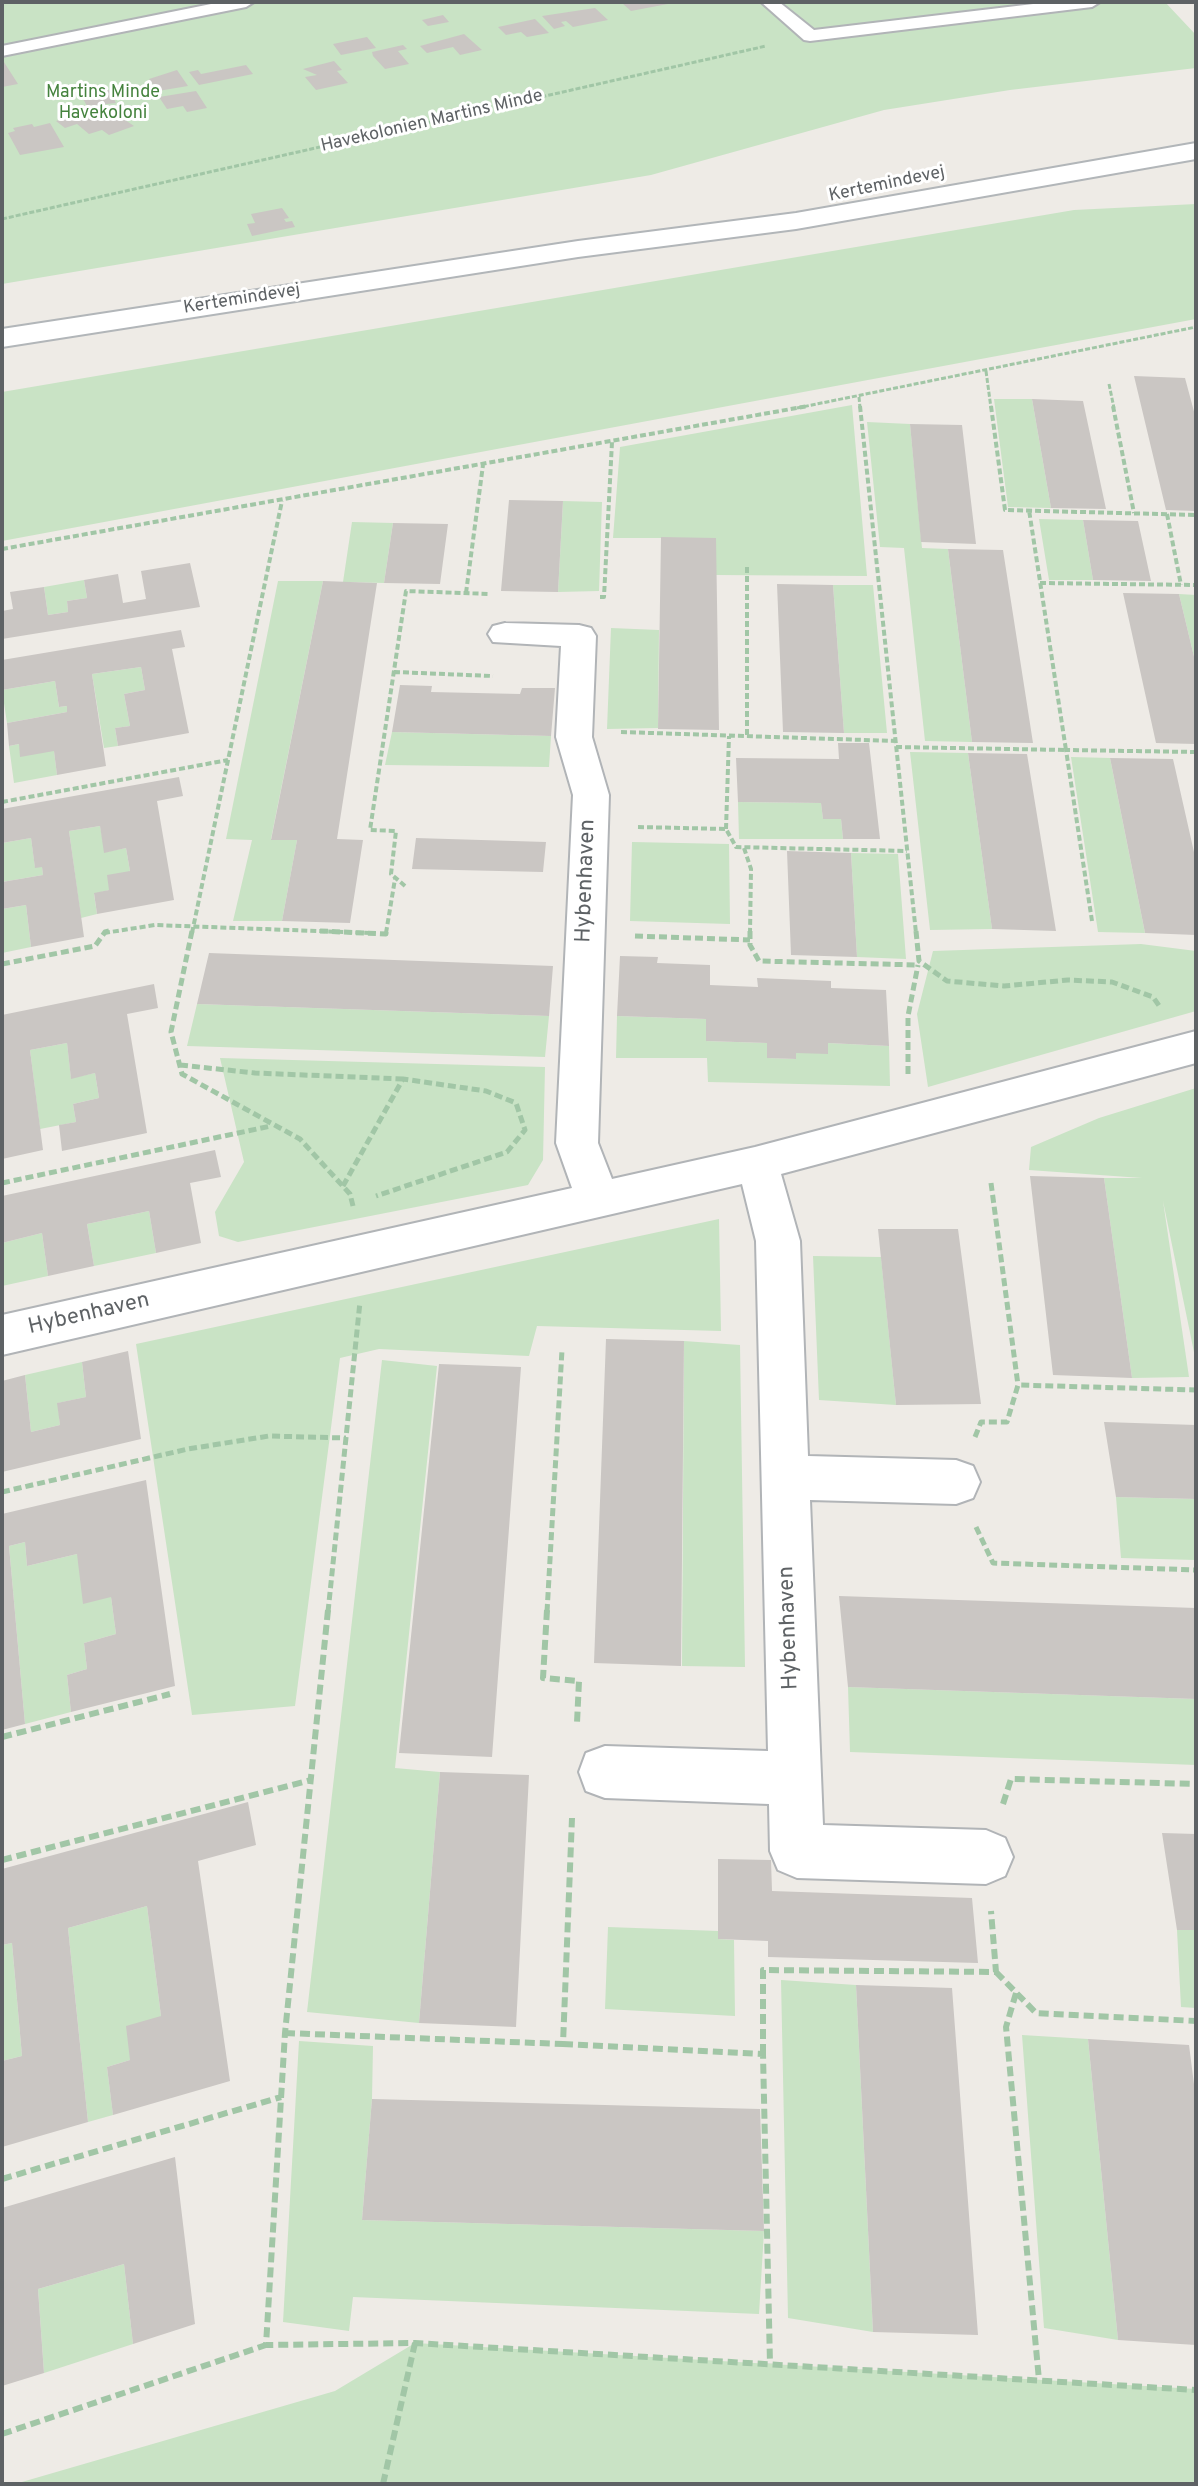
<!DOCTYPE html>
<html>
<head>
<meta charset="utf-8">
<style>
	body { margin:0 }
	#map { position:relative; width:1198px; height:2486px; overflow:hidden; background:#eeebe6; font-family:Overpass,sans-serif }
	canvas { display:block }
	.frame { position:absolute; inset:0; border:4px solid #5e6265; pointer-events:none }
</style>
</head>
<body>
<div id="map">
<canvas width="1198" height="2486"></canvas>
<div class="frame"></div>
</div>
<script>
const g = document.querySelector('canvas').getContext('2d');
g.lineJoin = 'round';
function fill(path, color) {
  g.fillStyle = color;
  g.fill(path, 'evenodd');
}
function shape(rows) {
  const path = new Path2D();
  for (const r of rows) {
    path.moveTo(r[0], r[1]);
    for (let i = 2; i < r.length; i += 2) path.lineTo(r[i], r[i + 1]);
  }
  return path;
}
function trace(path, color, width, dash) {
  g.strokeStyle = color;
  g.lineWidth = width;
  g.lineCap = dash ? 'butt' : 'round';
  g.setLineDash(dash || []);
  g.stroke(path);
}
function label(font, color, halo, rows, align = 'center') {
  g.font = font + ' Overpass,sans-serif';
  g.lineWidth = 6;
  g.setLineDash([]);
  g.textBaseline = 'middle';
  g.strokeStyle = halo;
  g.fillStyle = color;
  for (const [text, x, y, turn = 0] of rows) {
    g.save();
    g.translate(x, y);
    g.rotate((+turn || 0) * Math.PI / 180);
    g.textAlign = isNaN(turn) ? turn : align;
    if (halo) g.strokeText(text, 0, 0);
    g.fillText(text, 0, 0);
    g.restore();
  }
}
const green = shape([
	[2,2,1165,2,1196,35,1196,68,1010,90,884,110,651,175,2,284],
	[1196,204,1196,319,2,541,2,392,1074,210],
	[994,399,1032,399,1051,508,1008,507],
	[852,405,867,576,716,575,716,538,613,538,620,447],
	[867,422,910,424,922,548,948,549,972,742,925,741,904,548,880,547],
	[563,501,602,502,599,591,558,592],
	[1039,519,1083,520,1093,580,1049,580],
	[352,522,393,523,384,583,343,582],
	[84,580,87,598,67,601,68,612,48,615,44,587],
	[278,581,323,581,271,839,297,840,282,921,233,921,252,840,226,839],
	[833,585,873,585,887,733,844,733],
	[1179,594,1196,595,1196,665],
	[611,628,659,630,658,728,607,729],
	[141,667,145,690,124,694,130,726,115,728,118,746,104,748,92,674],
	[55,681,59,707,67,706,67,712,7,723,2,690],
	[392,732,551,736,549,767,385,765],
	[19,744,54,751,57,775,14,783,9,746],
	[910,752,968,753,992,929,930,930],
	[1071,757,1110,758,1145,933,1098,932],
	[738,802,821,803,823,819,841,819,843,839,739,839],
	[100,826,105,852,126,848,130,871,109,890,94,894,97,914,81,918,69,831],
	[31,838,35,867,42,867,43,875,2,882,2,843],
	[632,842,729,844,730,924,630,921],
	[851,853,898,854,906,959,857,957],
	[26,905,31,947,2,953,2,909],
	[1141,944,1196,951,1196,1011,928,1087,917,1014,933,951],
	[197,1004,549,1016,545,1057,187,1046],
	[617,1016,706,1019,706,1041,767,1043,768,1058,796,1059,796,1053,828,1043,889,1046,890,1086,708,1082,707,1058,616,1058],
	[67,1043,71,1078,95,1073,99,1098,73,1104,76,1122,40,1129,30,1050],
	[220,1058,545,1067,543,1160,528,1185,238,1242,219,1236,215,1212,244,1162],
	[1196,1088,1196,1362,1163,1201,1189,1377,1132,1378,1104,1178,1142,1178,1029,1170,1031,1147,1099,1118],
	[149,1211,156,1253,94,1266,87,1224],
	[719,1219,721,1331,537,1326,529,1356,379,1349,340,1358,295,1706,192,1715,136,1344],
	[42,1233,48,1276,2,1286,2,1243],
	[813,1256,881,1257,896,1405,819,1400],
	[684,1341,740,1345,745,1667,682,1666],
	[382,1360,437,1366,395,1768,440,1772,419,2023,307,2012],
	[82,1362,86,1397,58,1403,60,1425,31,1432,25,1375],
	[1116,1497,1196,1499,1196,1560,1121,1558],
	[25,1542,27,1566,77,1554,111,1597,116,1634,84,1643,87,1669,67,1675,71,1712,25,1724,9,1546],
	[848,1687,1196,1699,1196,1765,850,1752],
	[147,1906,161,2016,130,2060,107,2067,113,2115,88,2122,68,1928],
	[608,1927,718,1931,719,1939,734,1940,735,2016,605,2009],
	[1177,1930,1196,1930,1196,2008,1181,2007],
	[12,1943,22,2056,2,2061,2,1945],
	[781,1980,856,1985,873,2332,788,2318],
	[1022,2035,1088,2039,1118,2340,1044,2328],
	[299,2041,373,2046,372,2099,362,2220,764,2231,759,2314,353,2297,349,2331,283,2322],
	[124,2264,133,2344,44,2373,38,2289],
	[415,2343,1196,2389,1196,2484,15,2484,335,2391]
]);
const building = shape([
	[628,2,673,2,673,3,631,11,622,3],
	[595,8,608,20,573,27,566,21,561,22,565,26,554,29,542,16],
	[443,15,449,22,428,26,422,20],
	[535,19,549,33,527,37,521,32,506,35,498,27],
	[464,34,482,50,460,55,453,47,427,53,420,46],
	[367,37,376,48,341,55,333,44],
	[403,45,407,49,398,51,409,64,385,69,373,56,372,52],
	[2,59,18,84,2,87],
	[334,61,342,70,337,71,348,83,316,90,305,77,317,75,303,69],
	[246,65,253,74,199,85,189,72,198,70,201,74],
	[177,70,188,86,158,91,149,79],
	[109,90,116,103,87,106,81,95],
	[196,91,207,108,187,112,183,106,167,109,159,97],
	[106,107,134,126,109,135,102,130,89,134,77,124,65,128,56,121],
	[50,123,64,147,20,155,8,133,15,131,13,128,32,124,34,127],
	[282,208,289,218,284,219,286,222,292,221,295,227,252,236,247,224,255,223,251,214],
	[1134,376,1185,378,1196,419,1196,511,1166,510],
	[1032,399,1083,401,1106,509,1051,508],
	[910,424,962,425,976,544,921,542],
	[509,500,563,501,558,592,501,591],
	[1083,520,1138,521,1151,581,1093,580],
	[393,523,448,524,440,584,384,583],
	[661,537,716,538,719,730,658,729],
	[948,549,1003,550,1033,743,972,742],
	[190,563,200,607,2,639,2,611,13,609,10,592,44,587,48,615,68,612,67,601,87,598,84,580,118,574,123,603,146,599,141,571],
	[323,581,377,583,337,839,363,840,350,923,282,921,297,840,271,840],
	[777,584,833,585,844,733,783,732],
	[1123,593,1179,594,1196,665,1196,744,1156,743],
	[181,630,185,647,172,649,189,733,118,746,115,728,130,726,124,694,145,690,141,667,92,674,106,766,57,775,54,751,20,757,19,744,9,746,7,723,67,712,67,706,59,707,55,681,2,690,2,660],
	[400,685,432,686,431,692,520,694,522,688,555,688,551,736,392,732],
	[838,743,869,743,880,839,843,839,841,819,823,819,821,803,738,802,736,758,839,759],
	[968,753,1027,754,1056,931,992,929],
	[1110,758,1173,759,1196,861,1196,935,1145,933],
	[179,777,183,796,157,801,174,900,97,914,94,893,109,890,107,875,130,871,126,848,104,853,100,826,69,831,84,937,31,947,26,905,2,909,2,882,43,875,42,867,35,868,31,838,2,843,2,809],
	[416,838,546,842,543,872,412,869],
	[787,851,851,853,857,957,791,955],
	[209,953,553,966,549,1016,197,1004],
	[620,956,658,957,657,963,710,965,710,985,758,987,757,978,831,981,831,988,886,990,889,1046,828,1043,828,1054,796,1053,796,1059,767,1058,767,1043,706,1041,706,1019,617,1016],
	[154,984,158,1008,127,1014,147,1133,62,1151,59,1125,76,1122,73,1104,99,1098,95,1073,71,1079,67,1043,30,1050,43,1150,2,1159,2,1015],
	[215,1150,221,1177,190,1183,201,1243,156,1253,149,1211,87,1224,94,1266,48,1276,42,1233,2,1243,2,1196],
	[1030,1176,1104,1178,1132,1378,1053,1375],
	[878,1229,958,1229,981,1404,896,1405],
	[606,1339,684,1341,681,1666,594,1663],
	[128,1351,141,1439,2,1472,2,1381,25,1375,31,1432,60,1425,57,1403,86,1397,82,1362],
	[439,1364,521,1367,492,1757,399,1753],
	[1104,1422,1196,1425,1196,1499,1116,1497],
	[146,1480,175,1686,71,1712,67,1675,87,1669,84,1643,116,1634,111,1597,83,1604,77,1554,27,1566,25,1542,9,1546,25,1724,2,1730,2,1514],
	[839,1596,1196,1608,1196,1699,848,1687],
	[440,1772,529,1775,516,2027,419,2023],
	[248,1802,256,1845,198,1861,230,2081,113,2115,107,2067,130,2060,126,2026,161,2016,147,1906,68,1928,88,2122,2,2147,2,2061,22,2056,12,1943,2,1945,2,1869],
	[1162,1833,1196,1834,1196,1930,1177,1930],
	[718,1859,771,1860,772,1891,972,1898,978,1963,768,1957,768,1941,718,1939],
	[856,1985,952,1988,978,2335,873,2332],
	[1088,2039,1189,2045,1196,2100,1196,2345,1118,2340],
	[372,2099,760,2109,764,2231,362,2220],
	[175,2157,195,2324,133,2344,124,2264,38,2289,44,2373,2,2386,2,2208]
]);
const pathFar3 = shape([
	[2,219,766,46],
	[986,371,991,408],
	[1109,384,1114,408],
	[859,397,860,408],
	[797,408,1196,327]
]);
const pathFar2 = shape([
	[860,406,916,933],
	[991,406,1005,510,1196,515],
	[1113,406,1134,513],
	[1167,514,1181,585],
	[2,549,808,406],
	[747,567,747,736],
	[1040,583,1196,585],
	[466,593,483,465],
	[600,597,604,597,612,442],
	[394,672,493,676],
	[621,732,896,741],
	[896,747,1066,750,1029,510],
	[2,802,228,760],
	[638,827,726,829,736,847,907,851],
	[726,829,729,736],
	[744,848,751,869,750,933],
	[405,886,391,874,396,831,370,830,406,591,490,594],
	[1092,921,1066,750,1196,752],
	[104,933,155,925,371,933],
	[192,933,282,501],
	[386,933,395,879]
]);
const pathFar1 = shape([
	[192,931,171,1032,182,1074,300,1139,350,1194,353,1206],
	[320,931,386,934,386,931],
	[750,931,750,945,759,961,918,965],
	[916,931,919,961,947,981,1004,986,1068,980,1112,982,1153,997,1160,1007],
	[635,936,750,940],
	[2,964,95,946,105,932,109,931],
	[180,1065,255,1073,403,1079],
	[908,1074,908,1016,918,965],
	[2,1183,271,1126],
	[991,1183,1018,1385],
	[343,1186,403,1079,486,1091,516,1103,525,1130,507,1152,376,1196],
	[975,1437,981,1422,1007,1422,1018,1385,1196,1390],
	[2,1492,188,1449,269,1436,346,1438],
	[976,1527,993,1563,1196,1570],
	[328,1612,360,1302],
	[547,1612,562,1350]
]);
const path = shape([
	[328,1610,285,2033,266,2345,415,2343,1196,2390],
	[547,1610,543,1678,579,1681,577,1723],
	[2,1737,170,1694],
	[1003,1804,1011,1779,1196,1784],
	[2,1860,311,1780],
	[996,1972,1036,2013,1196,2021],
	[1016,1993,1006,2027,1039,2380],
	[285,2033,563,2044,572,1818],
	[563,2044,763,2054,770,2364],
	[763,2054,763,1970,996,1972,991,1911],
	[2,2179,281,2097],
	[2,2434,266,2345],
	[383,2484,415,2343]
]);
const lane = shape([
	[221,2,254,2,246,7,2,56,2,46,221,2],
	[761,2,779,2,814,30,1050,2,1100,2,1092,7,810,41,804,40,761,2]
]);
const street = shape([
	[505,623,579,625,591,628,596,636,592,737,609,795,598,1143,612,1179,755,1147,1196,1031,1196,1063,781,1174,800,1241,808,1456,956,1460,973,1466,980,1482,973,1498,956,1504,810,1500,823,1825,986,1830,1005,1838,1013,1857,1005,1876,986,1884,797,1878,778,1870,770,1851,769,1804,605,1798,586,1791,579,1772,586,1753,605,1746,768,1751,756,1241,742,1184,2,1355,2,1315,572,1188,556,1143,573,795,556,737,561,646,493,642,488,634,493,626,505,623]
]);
const secondary = shape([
	[1196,143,1196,159,796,229,578,257,2,347,2,329,578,241,796,213,1196,143]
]);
const farParknames = [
	["Martins Minde",103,93],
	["Havekoloni",103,114]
];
const farStreetnames = [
	["Havekolonien Martins Minde",432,122,-13],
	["Kertemindevej",887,185,-12],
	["Kertemindevej",242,300,-9]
];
const streetNames = [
	["Hybenhaven",587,881,-88],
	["Hybenhaven",89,1315,-13],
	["Hybenhaven",790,1628,-92]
];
fill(green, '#c9e3c5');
fill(building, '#cac6c3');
trace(lane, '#b1b4b7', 4);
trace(street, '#b1b4b7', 4);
trace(secondary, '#b2b6b9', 4);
trace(pathFar3, '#a1c6a6', 3, [5, 2]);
trace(pathFar2, '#a1c6a6', 4, [6, 3]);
trace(pathFar1, '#a1c6a6', 5, [8, 4]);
trace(path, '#a1c6a6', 6, [10, 5]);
fill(lane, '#fff');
fill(street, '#fff');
fill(secondary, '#fff');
label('18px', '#45833e', '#fff', farParknames);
label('18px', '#5e6265', '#fff', farStreetnames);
label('22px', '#5e6265', '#fff', streetNames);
</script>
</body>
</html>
